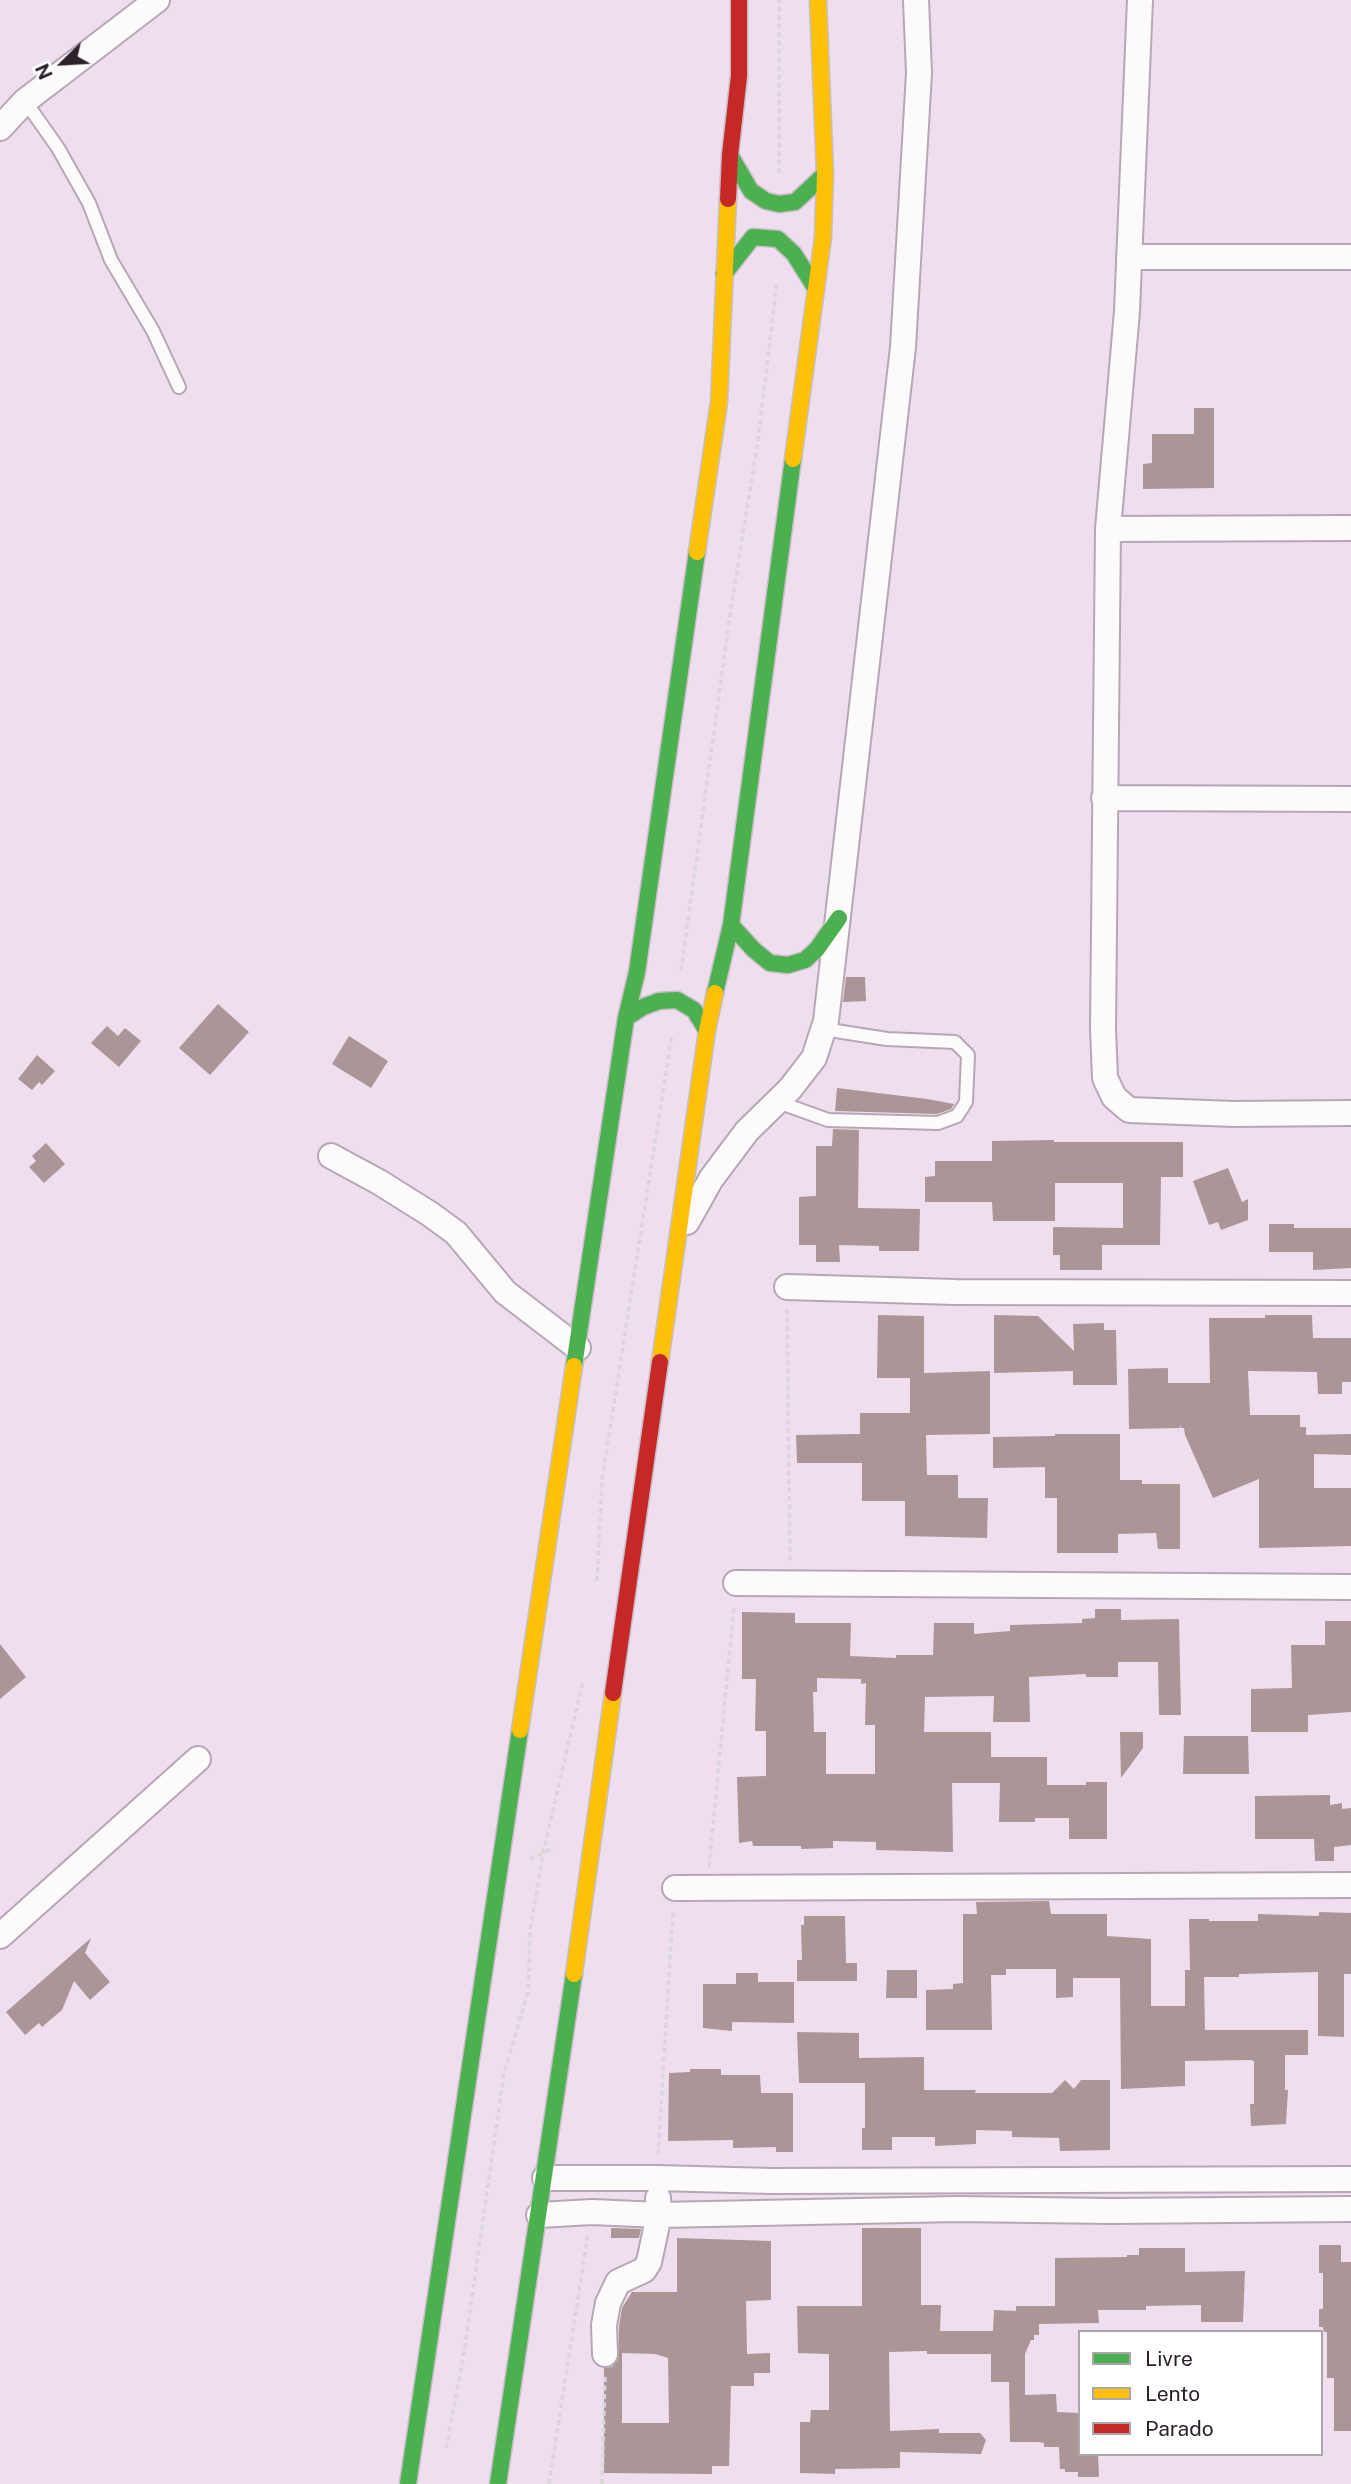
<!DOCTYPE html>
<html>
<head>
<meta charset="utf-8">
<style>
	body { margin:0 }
	#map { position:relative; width:1351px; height:2484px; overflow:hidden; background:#efdeee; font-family:"Public Sans",sans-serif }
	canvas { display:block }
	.legend { position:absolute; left:1078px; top:2330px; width:245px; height:126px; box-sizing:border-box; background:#fff; border:2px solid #aba6aa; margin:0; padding:9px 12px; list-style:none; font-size:21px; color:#2c212b }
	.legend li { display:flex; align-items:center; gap:14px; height:35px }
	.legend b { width:35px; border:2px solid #aba6aa }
	.north { position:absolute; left:28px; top:28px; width:70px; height:70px; -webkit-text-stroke:5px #fff; paint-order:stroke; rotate:246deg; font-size:19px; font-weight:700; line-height:28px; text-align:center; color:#2c212b }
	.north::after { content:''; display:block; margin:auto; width:24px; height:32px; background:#2c212b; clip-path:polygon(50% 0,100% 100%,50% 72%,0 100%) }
</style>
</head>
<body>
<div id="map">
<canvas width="1351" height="2484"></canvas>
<ul class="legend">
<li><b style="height:9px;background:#4caf50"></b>Livre</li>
<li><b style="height:9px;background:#ffc107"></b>Lento</li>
<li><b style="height:9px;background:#c62828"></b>Parado</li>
</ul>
<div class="north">N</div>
</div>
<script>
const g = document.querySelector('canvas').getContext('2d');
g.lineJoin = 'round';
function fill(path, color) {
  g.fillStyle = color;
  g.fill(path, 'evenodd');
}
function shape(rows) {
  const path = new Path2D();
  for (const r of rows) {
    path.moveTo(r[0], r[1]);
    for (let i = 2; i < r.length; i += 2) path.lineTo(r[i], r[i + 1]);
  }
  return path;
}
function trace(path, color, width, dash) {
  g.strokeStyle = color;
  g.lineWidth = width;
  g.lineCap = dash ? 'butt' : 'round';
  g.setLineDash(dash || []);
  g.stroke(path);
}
const building = shape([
	[1194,408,1214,408,1214,488,1143,489,1143,464,1152,463,1152,434,1194,434],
	[846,977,865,977,866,1001,843,1002],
	[218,1004,249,1032,210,1075,179,1048],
	[107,1026,118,1036,125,1028,141,1041,119,1067,91,1043],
	[349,1036,388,1061,371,1088,332,1064],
	[37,1055,55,1071,42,1085,39,1082,32,1090,18,1079],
	[837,1088,927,1099,954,1104,951,1109,937,1114,835,1111],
	[833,1129,859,1130,858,1208,920,1209,919,1251,879,1251,879,1246,839,1245,840,1262,816,1262,816,1245,799,1245,799,1197,816,1196,816,1146,832,1146],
	[1054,1140,1054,1142,1183,1142,1183,1177,1161,1177,1160,1245,1102,1245,1102,1270,1060,1270,1060,1255,1053,1255,1053,1227,1123,1228,1123,1183,1055,1183,1055,1221,993,1221,992,1202,925,1202,925,1177,935,1176,935,1161,992,1161,992,1141],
	[46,1143,65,1164,44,1183,29,1167,36,1161,32,1156],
	[1228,1168,1242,1202,1248,1199,1248,1220,1221,1230,1218,1222,1209,1225,1193,1181],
	[1269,1224,1294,1224,1294,1228,1351,1228,1351,1268,1313,1270,1313,1252,1269,1252],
	[878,1315,924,1316,924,1373,990,1371,990,1434,926,1435,927,1475,958,1475,958,1498,988,1498,987,1538,905,1536,905,1501,862,1501,862,1463,797,1463,796,1435,860,1434,860,1413,910,1413,910,1378,877,1378],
	[994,1315,1038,1316,1074,1351,1073,1324,1104,1323,1104,1330,1116,1330,1117,1385,1073,1385,1073,1371,994,1373],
	[1265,1315,1312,1315,1313,1338,1351,1338,1351,1382,1342,1382,1342,1394,1318,1394,1317,1372,1248,1371,1250,1415,1300,1415,1300,1427,1306,1427,1306,1435,1351,1434,1351,1455,1314,1454,1314,1488,1351,1488,1351,1546,1259,1548,1259,1479,1213,1498,1185,1435,1184,1428,1181,1428,1180,1424,1180,1428,1129,1429,1128,1369,1168,1368,1168,1383,1210,1383,1209,1318,1265,1318],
	[1055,1434,1120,1434,1120,1480,1142,1480,1142,1484,1180,1484,1180,1549,1158,1549,1156,1533,1118,1534,1118,1553,1057,1553,1057,1498,1045,1498,1045,1467,993,1468,993,1437,1055,1436],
	[1095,1609,1121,1609,1121,1620,1179,1619,1181,1715,1159,1715,1158,1662,1118,1662,1118,1677,1086,1677,1086,1674,1029,1677,1030,1722,993,1722,994,1696,925,1697,924,1732,991,1732,991,1757,1047,1757,1047,1785,1086,1785,1086,1782,1107,1782,1107,1839,1069,1839,1069,1818,1035,1818,1035,1822,999,1822,1000,1783,952,1783,953,1852,876,1850,876,1842,833,1841,833,1848,801,1849,801,1846,753,1846,752,1841,739,1843,737,1777,766,1776,766,1731,755,1731,756,1679,742,1679,742,1612,795,1613,795,1623,851,1623,850,1656,896,1658,896,1655,933,1655,934,1623,974,1623,974,1634,1010,1631,1010,1625,1082,1623,1082,1619,1095,1618],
	[817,1678,861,1679,861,1684,866,1683,865,1725,875,1725,875,1774,826,1774,826,1732,814,1732,813,1692,817,1692],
	[1325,1621,1351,1621,1351,1712,1308,1715,1308,1732,1251,1732,1251,1689,1292,1688,1291,1645,1325,1645],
	[0,1644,26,1677,0,1699],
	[1120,1732,1143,1732,1143,1748,1121,1778],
	[1184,1736,1248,1736,1249,1774,1183,1774],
	[1330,1795,1330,1805,1342,1803,1342,1809,1351,1808,1351,1845,1334,1847,1334,1861,1315,1861,1314,1839,1255,1839,1255,1796],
	[1049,1901,1051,1914,1107,1914,1107,1936,1151,1939,1151,2006,1185,2006,1185,1970,1190,1970,1189,1919,1209,1919,1209,1921,1258,1921,1258,1914,1319,1916,1319,1912,1351,1913,1351,1974,1344,1974,1344,2037,1318,2036,1318,1972,1239,1974,1239,1977,1204,1977,1205,2030,1308,2030,1308,2055,1285,2055,1285,2090,1288,2090,1286,2124,1251,2126,1250,2104,1254,2104,1254,2061,1250,2060,1185,2061,1185,2086,1121,2089,1120,1978,1073,1978,1073,1997,1056,1998,1056,1969,1006,1969,1006,1975,991,1975,992,2030,926,2030,926,1990,953,1989,953,1984,963,1983,963,1914,977,1914,976,1902],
	[804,1916,845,1916,846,1963,857,1963,857,1981,797,1981,797,1960,802,1960,801,1925,804,1925],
	[91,1938,85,1953,110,1982,90,2000,74,1981,62,2010,42,2027,39,2023,25,2035,6,2012],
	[887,1970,917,1970,917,1998,886,1998],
	[736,1973,758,1973,758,1982,794,1982,794,2023,732,2022,732,2031,703,2028,703,1984,736,1984],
	[797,2032,859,2033,859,2058,924,2057,924,2090,976,2090,975,2093,1052,2093,1065,2080,1074,2089,1081,2080,1110,2080,1110,2150,1060,2151,1059,2138,1012,2137,1012,2131,976,2130,976,2144,935,2146,935,2137,892,2137,892,2150,862,2150,862,2128,865,2128,865,2083,799,2083],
	[690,2069,721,2069,721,2075,760,2075,761,2093,793,2093,793,2152,776,2152,776,2147,733,2148,733,2140,668,2141,669,2073,690,2072],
	[611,2228,641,2229,639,2238,611,2238],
	[862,2228,921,2228,921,2305,941,2305,940,2331,993,2331,994,2310,1016,2311,1016,2306,1055,2306,1055,2258,1127,2257,1127,2255,1139,2255,1139,2248,1185,2248,1185,2272,1245,2271,1243,2322,1201,2322,1201,2305,1146,2306,1146,2310,1098,2310,1099,2323,1039,2324,1039,2335,1034,2335,1034,2340,1031,2340,1025,2354,1025,2395,1056,2394,1057,2412,1080,2413,1080,2454,1098,2454,1099,2477,1078,2477,1078,2472,1065,2472,1065,2469,1060,2469,1059,2447,1044,2447,1044,2443,1038,2442,1010,2442,1009,2382,991,2382,991,2354,927,2354,927,2351,889,2352,890,2431,939,2429,939,2433,980,2433,986,2440,981,2454,900,2452,900,2468,835,2469,835,2474,800,2473,800,2422,810,2422,811,2410,829,2410,829,2354,798,2353,797,2306,862,2306],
	[677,2238,771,2241,771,2300,746,2301,747,2354,770,2353,770,2373,754,2373,754,2386,731,2386,729,2466,712,2466,712,2474,604,2473,604,2368,612,2367,618,2360,619,2326,622,2308,632,2292,677,2292],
	[622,2353,655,2354,668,2358,669,2423,622,2423],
	[1319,2245,1341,2245,1341,2262,1351,2262,1351,2431,1334,2431,1334,2378,1327,2378,1327,2332,1324,2332,1323,2327,1319,2327,1319,2309,1323,2309,1323,2273,1319,2273]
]);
const path = shape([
	[779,173,779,0],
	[681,971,730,615,758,440,777,282],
	[787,1309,790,1561],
	[597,1581,602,1480,672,1034],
	[530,1859,554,1848],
	[709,1867,734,1606],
	[658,2155,673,1911],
	[446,2448,464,2353,504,2073,528,1992,530,1931,543,1853,583,1681],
	[549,2484,588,2234],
	[602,2484,605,2374]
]);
const lane = shape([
	[25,101,58,148,89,203,111,260,153,331,179,387],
	[778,1102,828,1120,938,1123,957,1116,966,1102,968,1055,955,1042,887,1039,823,1029]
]);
const street = shape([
	[1140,0,1127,311,1108,529,1103,1029,1105,1078,1114,1097,1129,1110,1234,1114,1351,1113],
	[0,128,25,101,157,0],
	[1129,257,1351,257],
	[1108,529,1351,528],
	[1104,798,1351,799],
	[331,1156,379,1182,430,1214,456,1233,505,1292,578,1348],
	[687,1222,711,1179,747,1131,790,1089,814,1058,826,1021,903,347,919,73,916,0],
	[787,1287,955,1292,1351,1293],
	[736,1583,1351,1587],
	[675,1888,1351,1885],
	[0,1936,198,1759],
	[545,2178,657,2178,772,2181,1351,2179],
	[539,2215,592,2212,659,2215,957,2209,1111,2211,1351,2209],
	[605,2354,604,2325,608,2303,618,2282,644,2270,649,2262,659,2215,658,2198]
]);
const fast = shape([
	[730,155,751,191,766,201,779,204,795,202,825,174],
	[724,274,753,237,778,239,794,254,816,289],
	[731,925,754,950,770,963,788,965,805,960,817,949,839,918],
	[715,993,731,925,793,459],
	[626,1018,643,1007,659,1001,677,1000,694,1010,707,1031],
	[574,1366,626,1018,637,972,697,552],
	[408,2484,520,1730],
	[498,2484,574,1974]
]);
const slow = shape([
	[793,459,823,237,825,174,818,0],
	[697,552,719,402,728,199],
	[660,1362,707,1031,715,993],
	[520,1730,574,1366],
	[574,1974,613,1693]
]);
const jam = shape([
	[728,199,730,155,739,76,739,0],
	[613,1693,660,1362]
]);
fill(building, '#ab9597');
trace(lane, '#b5a8b4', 16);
trace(street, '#b5a8b4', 28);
trace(fast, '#c7bec6', 19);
trace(slow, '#c7bec6', 19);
trace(jam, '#c7bec6', 19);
trace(path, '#dad6da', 3.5, [5, 3.5]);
trace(lane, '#fdfafc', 12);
trace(street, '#fdfafc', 24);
trace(fast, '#4caf50', 16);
trace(slow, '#ffc107', 16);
trace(jam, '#c62828', 16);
</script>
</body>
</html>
